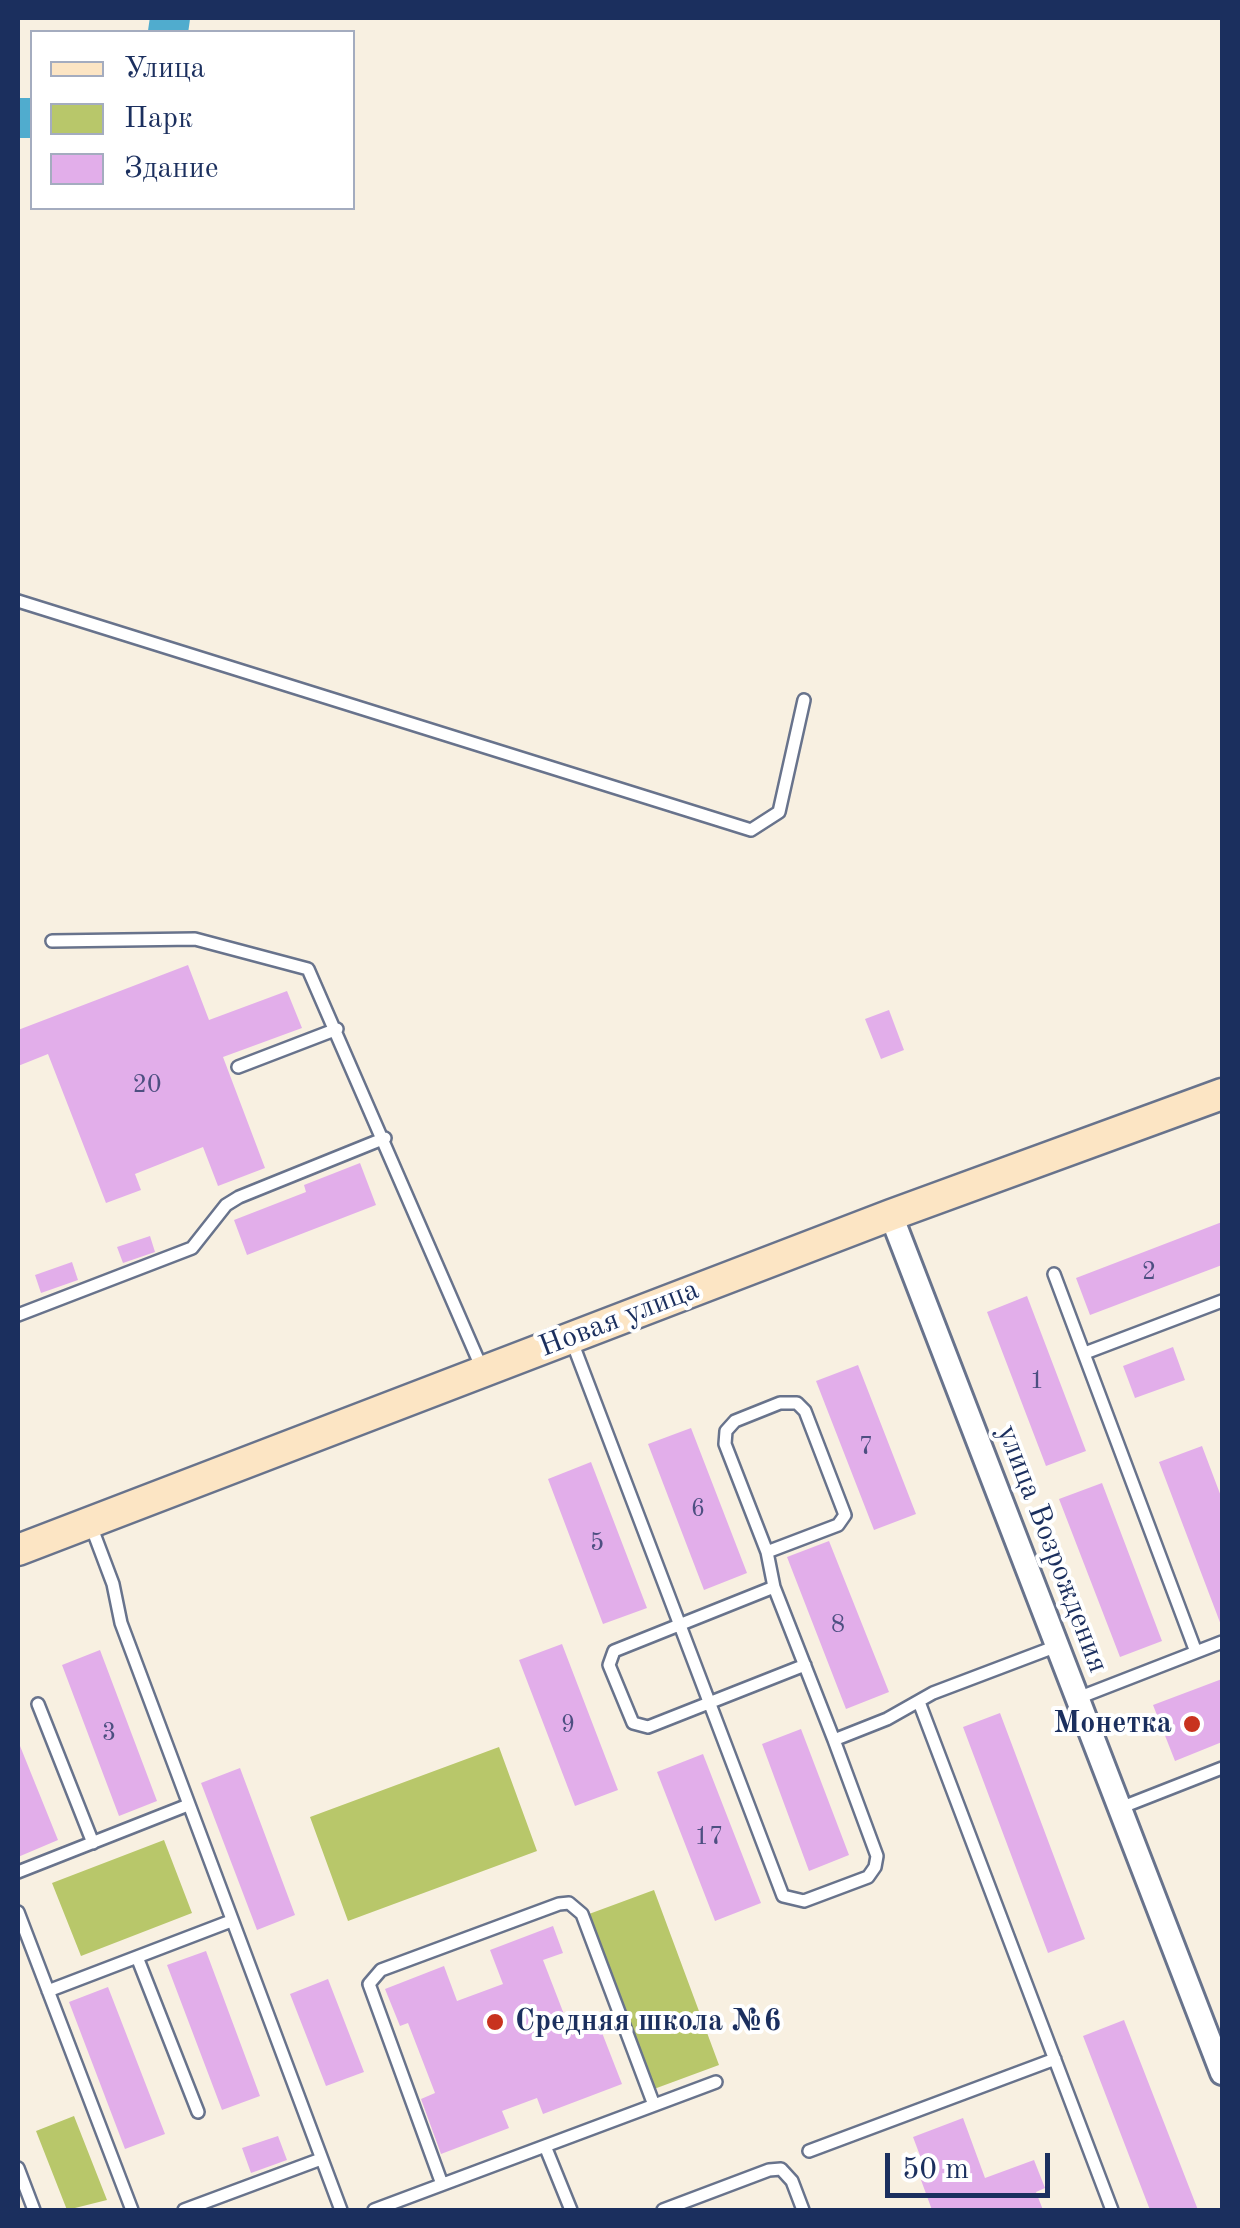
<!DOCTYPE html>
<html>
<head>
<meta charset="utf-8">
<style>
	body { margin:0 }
	#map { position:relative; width:1240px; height:2228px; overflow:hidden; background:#f8f0e1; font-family:"Old Standard TT",serif }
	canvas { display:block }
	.frame { position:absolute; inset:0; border:20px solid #1b2f5e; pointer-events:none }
	.legend { position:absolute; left:30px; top:30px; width:325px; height:180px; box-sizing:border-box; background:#fff; border:2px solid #a4acbf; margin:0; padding:12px 18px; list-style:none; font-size:30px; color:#1b2f5e }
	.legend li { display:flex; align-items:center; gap:20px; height:50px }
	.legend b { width:50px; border:2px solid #a4acbf }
	.scale { position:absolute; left:885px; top:2153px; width:165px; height:45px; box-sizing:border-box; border:5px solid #1b2f5e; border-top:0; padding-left:12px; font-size:30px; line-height:35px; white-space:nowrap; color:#1b2f5e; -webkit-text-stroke:8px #fff; paint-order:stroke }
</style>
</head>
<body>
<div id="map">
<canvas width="1240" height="2228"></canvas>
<div class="frame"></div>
<ul class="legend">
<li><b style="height:12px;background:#fce5c4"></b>Улица</li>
<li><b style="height:28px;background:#b8c76a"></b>Парк</li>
<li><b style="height:28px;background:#e2aeea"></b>Здание</li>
</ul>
<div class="scale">50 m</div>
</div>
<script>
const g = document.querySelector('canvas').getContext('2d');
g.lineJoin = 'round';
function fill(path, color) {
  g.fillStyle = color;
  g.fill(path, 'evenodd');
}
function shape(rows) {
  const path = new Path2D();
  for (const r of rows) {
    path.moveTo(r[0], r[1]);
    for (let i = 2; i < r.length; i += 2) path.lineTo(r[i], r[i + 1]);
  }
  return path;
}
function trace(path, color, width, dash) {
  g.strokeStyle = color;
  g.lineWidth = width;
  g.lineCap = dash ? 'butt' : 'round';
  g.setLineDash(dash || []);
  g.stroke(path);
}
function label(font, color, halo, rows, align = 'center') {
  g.font = font + ' "Old Standard TT",serif';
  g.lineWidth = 8;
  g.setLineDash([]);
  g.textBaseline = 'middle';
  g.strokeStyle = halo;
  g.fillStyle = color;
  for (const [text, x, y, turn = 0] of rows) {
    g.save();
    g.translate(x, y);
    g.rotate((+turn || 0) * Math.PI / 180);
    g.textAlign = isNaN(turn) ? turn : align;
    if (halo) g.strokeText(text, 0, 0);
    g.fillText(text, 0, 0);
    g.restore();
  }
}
const green = shape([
	[499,1747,537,1851,348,1921,310,1817],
	[164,1840,192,1913,81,1956,52,1883],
	[654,1890,719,2065,654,2089,589,1914],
	[74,2116,107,2200,67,2210,36,2131]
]);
const river = shape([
	[168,32,170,18],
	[18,118,32,118]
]);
const building = shape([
	[188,965,209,1020,287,991,302,1028,223,1057,265,1168,218,1186,203,1147,135,1174,141,1190,106,1203,48,1054,18,1066,18,1030],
	[889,1010,904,1050,881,1059,865,1019],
	[360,1163,376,1205,247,1255,234,1220,306,1192,304,1185],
	[1222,1222,1222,1265,1090,1315,1076,1278],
	[150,1236,155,1252,123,1263,117,1247],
	[72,1262,78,1280,41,1293,35,1275],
	[1027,1296,1086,1451,1046,1466,987,1312],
	[1173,1347,1185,1380,1135,1398,1123,1366],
	[858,1365,916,1514,874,1530,816,1381],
	[691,1428,747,1573,704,1590,648,1444],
	[1202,1446,1222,1499,1221,1625,1159,1462],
	[591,1462,647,1608,603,1624,548,1479],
	[1102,1483,1162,1641,1120,1657,1059,1499],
	[829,1541,889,1692,846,1709,787,1557],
	[562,1644,618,1790,575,1806,519,1660],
	[100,1650,157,1801,119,1816,62,1665],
	[1222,1679,1222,1742,1175,1761,1153,1705],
	[1000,1713,1085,1939,1048,1953,963,1727],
	[801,1729,849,1855,809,1871,762,1744],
	[18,1741,58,1840,18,1857],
	[703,1754,761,1903,715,1921,657,1772],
	[240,1768,295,1915,257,1930,201,1783],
	[553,1926,563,1953,543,1960,572,2035,599,2025,622,2084,543,2114,537,2098,502,2111,509,2128,441,2154,421,2099,435,2093,408,2023,400,2026,385,1989,444,1966,457,2001,503,1984,490,1950],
	[206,1951,260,2096,222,2110,167,1965],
	[328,1979,364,2072,326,2086,290,1994],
	[108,1987,165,2134,125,2149,69,2002],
	[1124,2020,1198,2210,1150,2210,1083,2036],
	[963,2118,985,2178,1034,2160,1045,2188,1036,2192,1043,2210,932,2210,921,2180,928,2177,913,2137],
	[278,2136,287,2160,251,2173,242,2148]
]);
const lane = shape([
	[18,601,751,830,779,812,804,700],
	[52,941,195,939,308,969,483,1371],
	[238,1067,337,1029],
	[1054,1274,1196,1652],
	[18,1315,192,1248,226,1205,239,1197,385,1138],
	[571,1339,783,1896,804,1901,868,1877,875,1867,877,1856,834,1740,887,1719,933,1693,1057,1646],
	[1085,1353,1222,1301],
	[90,1523,113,1584,121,1623,341,2210],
	[767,1552,838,1525,845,1515,805,1411,797,1403,780,1403,735,1421,726,1431,725,1444,767,1552,774,1587,834,1740],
	[774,1587,614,1651,609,1665,633,1723,648,1727,805,1665],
	[1078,1698,1222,1642],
	[919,1702,1112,2210],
	[38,1704,93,1843],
	[1120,1808,1222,1768],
	[18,1872,188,1805],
	[18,1912,132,2210],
	[137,1957,198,2112],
	[48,1991,231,1921],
	[545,2146,571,2210],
	[809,2151,1055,2059],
	[18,2168,34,2210],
	[442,2184,369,1984,381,1970,559,1904,569,1903,582,1914,654,2105],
	[184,2210,321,2159],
	[374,2210,716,2082],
	[663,2210,769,2170,781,2169,792,2181,803,2210]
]);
const street = shape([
	[891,1215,1222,2073]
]);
const secondary = shape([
	[18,1550,891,1215,1222,1094]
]);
const markers = [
	[1192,1724,10,"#c8321e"],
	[495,2022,10,"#c8321e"]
];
const numberNames = [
	["20",147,1085],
	["2",1149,1272],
	["1",1037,1381],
	["7",866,1447],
	["6",698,1509],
	["5",597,1543],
	["8",838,1625],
	["9",568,1725],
	["3",109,1733],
	["17",709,1837]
];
const streetNames = [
	["Новая улица",619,1319,-21],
	["улица Возрождения",1052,1549,69]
];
const poiNames = [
	["Монетка",1172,1724],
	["Средняя школа №6",515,2022,"left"]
];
fill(green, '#b8c76a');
trace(river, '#50acce', 40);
fill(building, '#e2aeea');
trace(lane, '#68738c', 16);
trace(street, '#68738c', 28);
trace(secondary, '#68738c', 35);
trace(lane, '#fff', 11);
trace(street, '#fff', 22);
trace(secondary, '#fce5c4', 30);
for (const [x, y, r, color] of markers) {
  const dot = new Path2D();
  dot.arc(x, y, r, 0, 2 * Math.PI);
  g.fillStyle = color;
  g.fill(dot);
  trace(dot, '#fff', 4);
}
label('25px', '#4d4f81', null, numberNames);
label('30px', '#1b2f5e', '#fff', streetNames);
label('bold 30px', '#1b2f5e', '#fff', poiNames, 'right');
</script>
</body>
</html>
